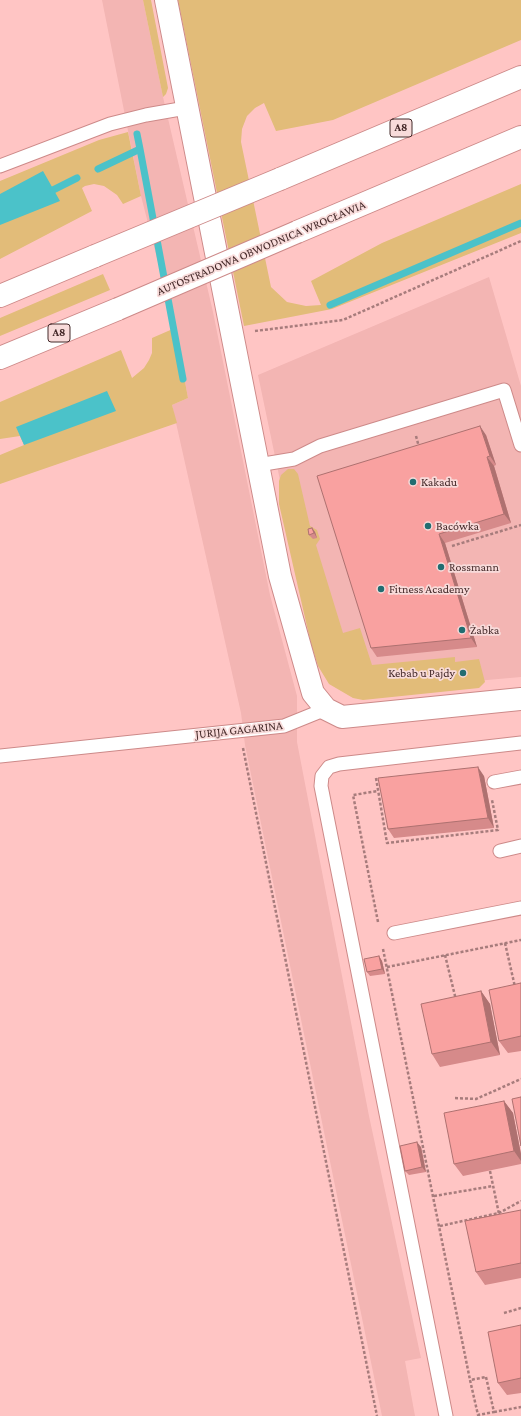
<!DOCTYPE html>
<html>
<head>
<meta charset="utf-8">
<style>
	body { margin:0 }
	canvas { display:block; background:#ffc5c4 }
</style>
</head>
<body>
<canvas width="521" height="1416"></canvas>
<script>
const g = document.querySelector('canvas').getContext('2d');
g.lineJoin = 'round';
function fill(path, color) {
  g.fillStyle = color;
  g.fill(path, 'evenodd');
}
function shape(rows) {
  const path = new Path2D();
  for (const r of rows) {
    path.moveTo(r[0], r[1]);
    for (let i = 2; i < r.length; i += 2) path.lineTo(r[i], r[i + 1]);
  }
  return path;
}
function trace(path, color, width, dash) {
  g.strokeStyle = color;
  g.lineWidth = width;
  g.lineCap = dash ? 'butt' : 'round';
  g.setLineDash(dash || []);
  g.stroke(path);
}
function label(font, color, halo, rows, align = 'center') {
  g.font = font + ' "Crimson Pro",serif';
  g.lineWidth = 3.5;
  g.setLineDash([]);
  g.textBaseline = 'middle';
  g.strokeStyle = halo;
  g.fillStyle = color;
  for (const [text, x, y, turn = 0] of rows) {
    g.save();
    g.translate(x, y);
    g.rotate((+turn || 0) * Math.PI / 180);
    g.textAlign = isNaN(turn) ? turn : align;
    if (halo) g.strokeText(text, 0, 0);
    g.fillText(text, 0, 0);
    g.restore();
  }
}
const built = shape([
	[102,0,143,0,163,97,213,312,270,595,297,696,297,742,369,1116,421,1358,405,1361,415,1416,382,1416,245,745,241,713,172,405,188,398,175,328,141,196],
	[489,277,521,386,521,677,363,691,314,643,258,375]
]);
const green = shape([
	[143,0,151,0,168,88,166,94,163,97],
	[178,0,521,0,521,40,333,120,276,131,264,103,255,108,247,116,242,129,241,142,271,287,287,302,306,306,321,305,311,281,382,243,521,184,521,233,332,309,244,326],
	[128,132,141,196,123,204,117,195,104,186,94,184,85,186,82,188,92,211,0,259,0,181,99,140],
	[103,274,110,290,0,336,0,318],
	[175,328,188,398,172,405,177,423,0,484,0,455,24,445,20,436,0,439,0,402,121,350,132,378,144,368,149,360,152,353,152,338],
	[288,469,294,469,298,474,310,526,317,530,320,539,316,545,343,633,360,628,372,665,455,657,455,662,479,659,485,682,479,688,363,700,353,698,329,684,318,666,311,644,279,504,279,481,281,475]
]);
const water = shape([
	[43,171,60,201,0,225,0,194],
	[107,391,116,411,24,445,16,427]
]);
const stream = shape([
	[140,149,183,379],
	[98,169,140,149,137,134],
	[53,190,77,178],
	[330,305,521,223]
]);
const path = shape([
	[255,331,343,320,521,241],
	[416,436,419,447],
	[452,546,521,525],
	[243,748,377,1416],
	[376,778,387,843,498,830,492,800],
	[378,922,353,795,378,791],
	[505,943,515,987],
	[383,949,470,1380],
	[445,955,456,1000],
	[387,967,521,940],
	[455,1098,476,1099,521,1079],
	[490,1171,499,1214],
	[434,1196,493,1186],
	[440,1226,499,1213,521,1201],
	[504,1313,521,1308],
	[486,1377,494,1412,478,1415,470,1380,486,1377],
	[494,1412,521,1407]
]);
const service = shape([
	[0,166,110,124,146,115,186,108],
	[258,465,294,459,320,446,504,390,521,445],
	[0,756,284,726,326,709],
	[494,782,521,777],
	[500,851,521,846],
	[394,933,521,908],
	[446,1416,321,786,322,776,329,767,339,764,521,743]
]);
const minor = shape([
	[166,0,280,576,313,693,326,709,342,717,521,699]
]);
const motorway = shape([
	[280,179,521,77],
	[297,232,521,137],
	[0,296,95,256],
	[0,358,118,309]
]);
const motorwayBridge = shape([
	[95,256,280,179],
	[118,309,297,232]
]);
const wall = shape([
	[486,435,496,465,494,466,511,523,445,543,477,647,377,657,371,648],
	[312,528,315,532,317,538,313,539,309,535],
	[484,776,494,828,394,838,388,829],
	[379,956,382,961,385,974,370,976,367,972],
	[521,983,521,1051,508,1053,499,1041],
	[481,991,490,1004,500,1055,440,1067,432,1054],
	[504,1101,513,1113,521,1154,521,1164,463,1176,454,1164],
	[421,1147,426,1172,409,1175,405,1171],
	[521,1210,521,1278,485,1285,476,1272],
	[521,1325,521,1393,507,1395,498,1383]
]);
const shadedWall = shape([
	[480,426,486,435,496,465,490,456],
	[487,457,494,466,511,523,504,514],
	[312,528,315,532,317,538,314,533],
	[439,534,445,543,477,647,471,638],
	[478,767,484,776,494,828,488,818],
	[379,956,382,961,385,974,382,969],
	[481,991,490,1004,500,1055,491,1042],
	[504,1101,513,1113,521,1154,521,1161,514,1151],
	[417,1142,421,1147,426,1172,422,1167]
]);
const building = shape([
	[480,426,490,456,487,457,504,514,439,534,471,638,371,648,317,476,480,426],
	[312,528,314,533,309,535,308,529,312,528],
	[478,767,488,818,388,829,378,778,478,767],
	[379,956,382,969,367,972,364,959,379,956],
	[521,983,521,1036,499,1041,489,990,521,983],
	[481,991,491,1042,432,1054,421,1004,481,991],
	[521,1097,521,1146,512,1099,521,1097],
	[504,1101,514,1151,454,1164,444,1113,504,1101],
	[417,1142,422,1167,405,1171,400,1146,417,1142],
	[521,1210,521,1263,476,1272,465,1221,521,1210],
	[521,1325,521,1378,498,1383,488,1332,521,1325]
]);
const markers = [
	[413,482,4,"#216d71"],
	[428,526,4,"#216d71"],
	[441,567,4,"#216d71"],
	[381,589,4,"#216d71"],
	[462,630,4,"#216d71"],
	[463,673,4,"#216d71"]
];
const shields = [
	[401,128,22],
	[59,333,22]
];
const shieldNames = [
	["A8",401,128],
	["A8",59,333]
];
const streetNames = [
	["AUTOSTRADOWA OBWODNICA WROCŁAWIA",261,248,-23],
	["JURIJA GAGARINA",239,730,-6]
];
const poiNames = [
	["Kakadu",421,482],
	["Bacówka",436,526],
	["Rossmann",449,567],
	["Fitness Academy",389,589],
	["Żabka",470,630],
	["Kebab u Pajdy",455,673,"right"]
];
fill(built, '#f3b5b3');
fill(green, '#e2bc79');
fill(water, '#4bc2c9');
trace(stream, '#4bc2c9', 7);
trace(service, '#cd8a89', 15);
trace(minor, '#cd8a89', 24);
trace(motorway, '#cd8a89', 24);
trace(path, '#a77c7c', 2.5, [3, 2]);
trace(service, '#fff', 13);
trace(minor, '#fff', 22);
trace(motorway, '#fff', 22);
trace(motorwayBridge, '#cd8a89', 24, []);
trace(motorwayBridge, '#fff', 22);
fill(wall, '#d68a8a');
fill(shadedWall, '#ae7170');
fill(building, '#f9a1a0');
trace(building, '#ae7170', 1);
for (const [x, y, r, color] of markers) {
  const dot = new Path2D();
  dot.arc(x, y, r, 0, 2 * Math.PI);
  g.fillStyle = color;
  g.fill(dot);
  trace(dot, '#f8dbda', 1.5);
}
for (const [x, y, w] of shields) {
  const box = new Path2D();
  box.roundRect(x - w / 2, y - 9, w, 18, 3);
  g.fillStyle = '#f8dbda';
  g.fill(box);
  trace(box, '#452a2a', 1);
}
label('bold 11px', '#452a2a', null, shieldNames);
label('12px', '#452a2a', '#f8dbda', streetNames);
label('12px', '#452a2a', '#f8dbda', poiNames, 'left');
</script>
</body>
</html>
